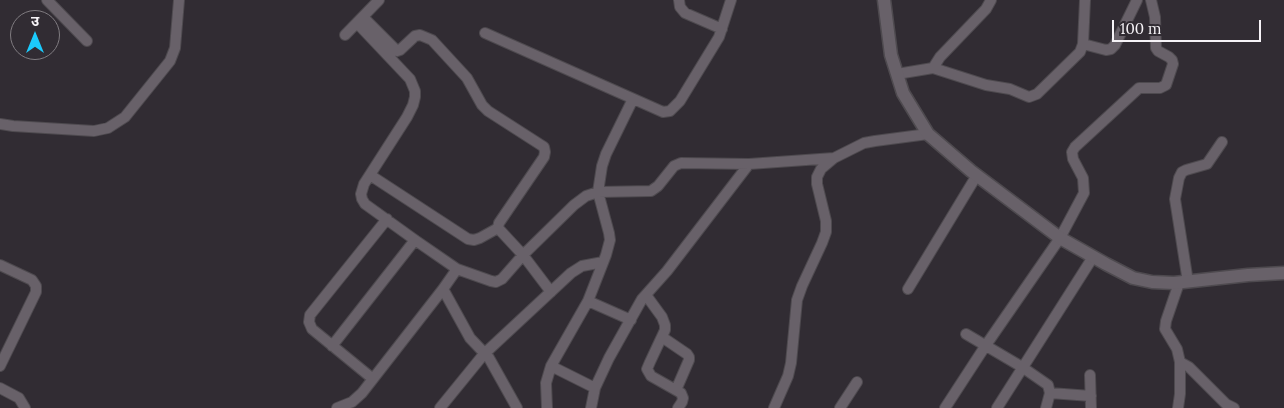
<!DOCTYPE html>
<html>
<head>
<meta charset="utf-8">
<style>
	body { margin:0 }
	#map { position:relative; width:1284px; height:408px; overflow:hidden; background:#312c33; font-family:Lora,"Noto Sans Devanagari",serif }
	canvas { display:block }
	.north { position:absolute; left:10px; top:10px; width:50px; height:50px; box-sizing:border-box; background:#312c33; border:1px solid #807c81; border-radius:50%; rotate:0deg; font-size:14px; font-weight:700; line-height:20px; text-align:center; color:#f6f3f7 }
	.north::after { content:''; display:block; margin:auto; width:18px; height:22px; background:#1bcafc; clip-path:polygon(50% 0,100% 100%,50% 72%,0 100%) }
	.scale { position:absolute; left:1112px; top:20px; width:149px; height:22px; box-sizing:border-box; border:2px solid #f6f3f7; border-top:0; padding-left:6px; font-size:15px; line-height:18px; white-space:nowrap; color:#f6f3f7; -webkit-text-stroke:4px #312c33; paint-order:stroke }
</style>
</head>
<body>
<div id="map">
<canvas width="1284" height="408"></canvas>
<div class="north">उ</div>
<div class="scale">100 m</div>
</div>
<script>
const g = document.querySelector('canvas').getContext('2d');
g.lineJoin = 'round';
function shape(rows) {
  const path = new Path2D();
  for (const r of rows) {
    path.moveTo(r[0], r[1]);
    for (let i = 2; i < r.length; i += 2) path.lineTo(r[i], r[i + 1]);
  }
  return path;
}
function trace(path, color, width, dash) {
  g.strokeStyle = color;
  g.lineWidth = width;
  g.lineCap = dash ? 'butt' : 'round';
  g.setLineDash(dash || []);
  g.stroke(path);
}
const minor = shape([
	[47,0,87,41],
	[679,0,680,7,685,13,722,29],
	[363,17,397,51,400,50,415,36,420,35,432,40,467,78,482,105,488,111,544,147,545,152,544,157,499,223,498,228,523,255,551,292],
	[357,23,410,79,415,91,415,97,413,105,407,117,364,184,361,194,362,199,365,204,415,240,457,269,491,281,496,282,502,279,523,255,574,205,586,196,598,192,651,191,658,186,674,166,681,163,749,164,834,158],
	[485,33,663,112,670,111,680,101,719,37,731,0],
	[345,35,379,0],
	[1083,44,1106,50,1111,49,1115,45,1137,0],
	[933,68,940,57,986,9,991,0],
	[897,74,933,68,986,85,1010,89,1029,97,1037,94,1080,52,1083,44,1085,0],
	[0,124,13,126,94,131,108,128,125,117,170,61,175,48,179,0],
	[370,175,468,239,474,240,480,238,498,228],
	[0,265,32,280,36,286,36,292,0,366],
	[1188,282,1175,199,1179,178,1182,172,1186,170,1207,164,1222,142],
	[443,289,470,338,489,358,517,408],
	[908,289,977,175],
	[646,295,662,317,665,325,665,330,650,362,647,369,651,376,681,393,683,398,682,402,678,408],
	[588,301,631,320],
	[966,334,1022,367,1048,385,1050,393,1046,408],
	[662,337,687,354,689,357,689,360,676,390],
	[332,346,415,240],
	[1180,362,1189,367,1226,404,1234,408],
	[551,366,595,388],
	[1090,375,1091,408],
	[373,379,312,329,309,322,310,315,387,219],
	[0,388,19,398,25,408],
	[1050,393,1091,396],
	[337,408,352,402,362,393,443,289,457,269],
	[440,408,484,354,571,273,582,266,603,262],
	[547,408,546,383,551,366,588,301,606,255,610,240,609,233,598,192,602,166,606,154,633,99],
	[591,408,595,388,609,358,642,299,667,271,749,164],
	[774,408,788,376,791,363,797,300,802,286,822,243,826,232,826,221,817,184,817,177,821,169,834,158,864,143,875,141,928,134],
	[840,408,857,382],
	[945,408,986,345,1060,238,1084,193,1083,178,1073,159,1072,152,1075,147,1139,88,1160,88,1166,85,1173,64,1172,60,1169,57,1158,51,1156,48,1155,17,1151,0],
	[997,408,1093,257],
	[1178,408,1180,394,1180,362,1177,349,1165,329,1166,321,1179,283]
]);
const tertiary = shape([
	[884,0,891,55,903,93,928,134,971,171,1060,238,1106,264,1133,278,1152,282,1174,283,1248,275,1284,273]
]);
trace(minor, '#4e4a4f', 12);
trace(tertiary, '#4e4a4f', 15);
trace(minor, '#686169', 10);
trace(tertiary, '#686169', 12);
</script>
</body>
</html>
